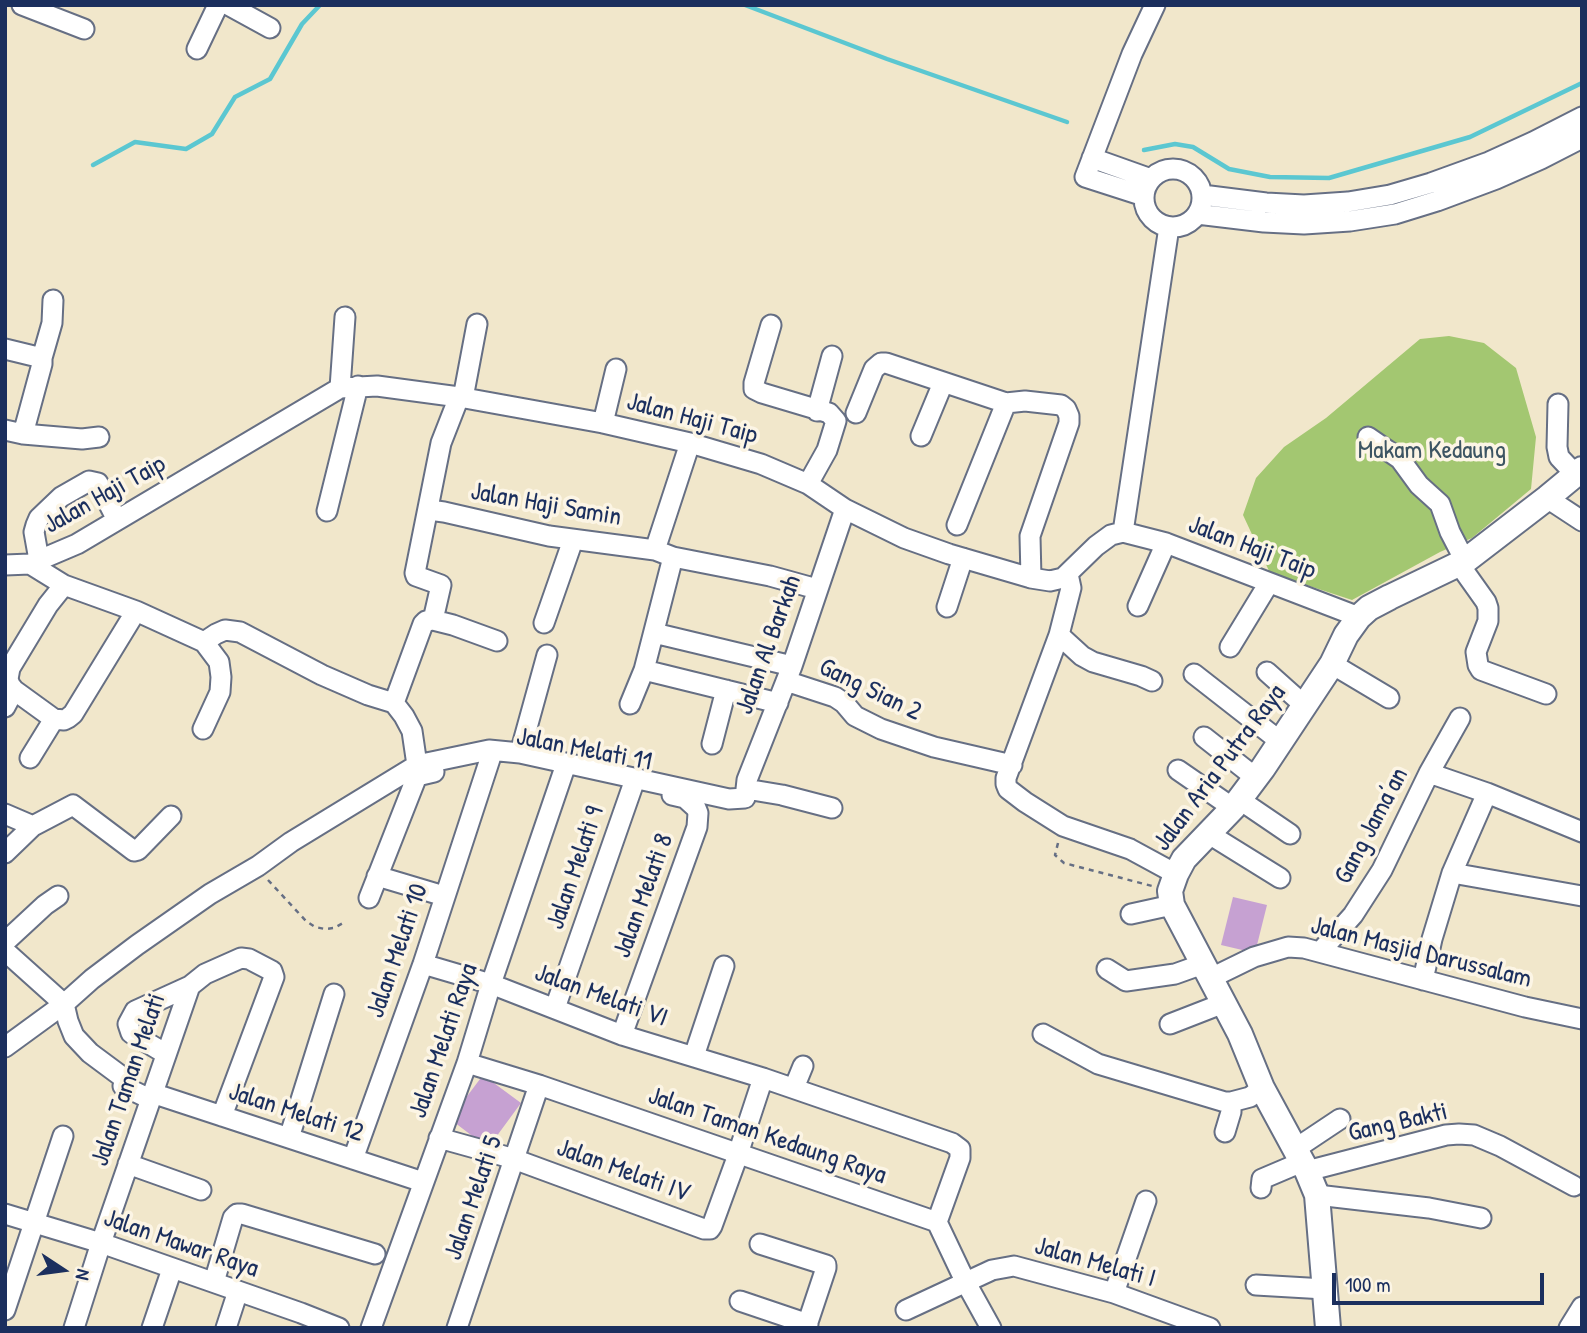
<!DOCTYPE html>
<html>
<head>
<meta charset="utf-8">
<style>
	body { margin:0 }
	#map { position:relative; width:1587px; height:1333px; overflow:hidden; background:#f1e7cb; font-family:"Patrick Hand",sans-serif }
	canvas { display:block }
	.frame { position:absolute; inset:0; border:7px solid #1b2f5e; pointer-events:none }
	.north { position:absolute; left:28px; top:1235px; width:70px; height:70px; -webkit-text-stroke:5px #fcf5e5; paint-order:stroke; rotate:103deg; font-size:19px; font-weight:700; line-height:28px; text-align:center; color:#1b2f5e }
	.north::after { content:''; display:block; margin:auto; width:24px; height:32px; background:#1b2f5e; clip-path:polygon(50% 0,100% 100%,50% 72%,0 100%) }
	.scale { position:absolute; left:1332px; top:1273px; width:212px; height:32px; box-sizing:border-box; border:4px solid #1b2f5e; border-top:0; padding-left:9px; font-size:21px; line-height:24px; white-space:nowrap; color:#1b2f5e; -webkit-text-stroke:5px #fcf5e5; paint-order:stroke }
</style>
</head>
<body>
<div id="map">
<canvas width="1587" height="1333"></canvas>
<div class="frame"></div>
<div class="north">N</div>
<div class="scale">100 m</div>
</div>
<script>
const g = document.querySelector('canvas').getContext('2d');
g.lineJoin = 'round';
function fill(path, color) {
  g.fillStyle = color;
  g.fill(path, 'evenodd');
}
function shape(rows) {
  const path = new Path2D();
  for (const r of rows) {
    if (r.length === 3) {
      path.moveTo(r[0] + r[2], r[1]);
      path.arc(r[0], r[1], r[2], 0, 2 * Math.PI);
      continue;
    }
    path.moveTo(r[0], r[1]);
    for (let i = 2; i < r.length; i += 2) path.lineTo(r[i], r[i + 1]);
  }
  return path;
}
function trace(path, color, width, dash) {
  g.strokeStyle = color;
  g.lineWidth = width;
  g.lineCap = dash ? 'butt' : 'round';
  g.setLineDash(dash || []);
  g.stroke(path);
}
function label(font, color, halo, rows, align = 'center') {
  g.font = font + ' "Patrick Hand",sans-serif';
  g.lineWidth = 7;
  g.setLineDash([]);
  g.textBaseline = 'middle';
  g.strokeStyle = halo;
  g.fillStyle = color;
  for (const [text, x, y, turn = 0] of rows) {
    g.save();
    g.translate(x, y);
    g.rotate((+turn || 0) * Math.PI / 180);
    g.textAlign = isNaN(turn) ? turn : align;
    if (halo) g.strokeText(text, 0, 0);
    g.fillText(text, 0, 0);
    g.restore();
  }
}
const green = shape([
	[1449,336,1484,343,1516,368,1536,437,1531,489,1472,538,1440,552,1352,600,1270,573,1243,515,1256,478,1284,447,1326,418,1420,339]
]);
const stream = shape([
	[745,5,887,59,1067,122],
	[1144,150,1175,144,1193,147,1229,169,1270,177,1329,178,1470,137,1582,83],
	[93,165,135,142,186,149,212,134,235,97,270,79,302,24,320,5]
]);
const building = shape([
	[1233,897,1267,905,1255,953,1221,945],
	[483,1075,521,1103,488,1148,450,1119]
]);
const path = shape([
	[1058,843,1055,855,1064,863,1152,886],
	[268,880,306,921,315,927,325,929,334,928,343,923]
]);
const minor = shape([
	[22,5,84,29],
	[228,5,270,28],
	[197,49,218,5],
	[1092,158,1151,179],
	[1173,198,29],
	[1202,195,1266,203,1304,205,1348,202,1390,195,1431,183,1489,162,1533,142,1582,117],
	[1144,196,1085,177,1132,54,1155,5],
	[1197,214,1264,222,1304,224,1350,221,1395,214,1437,201,1496,179,1541,159,1582,138],
	[771,325,754,383,754,389,762,393,829,413,836,421,827,450,808,484],
	[5,349,42,358,42,364,23,434],
	[42,358,52,323,53,300],
	[340,388,345,317],
	[463,398,477,324],
	[1558,404,1557,447,1559,457,1575,474],
	[817,411,832,356],
	[856,413,874,369,881,363,886,363,1006,403,1025,401,1061,405,1066,409,1069,416,1069,423,1030,536,1031,578],
	[603,423,616,369],
	[5,430,23,434,82,439,99,437],
	[921,436,943,383],
	[1368,437,1400,459,1419,485,1440,504,1450,532,1465,561],
	[1547,498,1582,521],
	[429,510,444,512,549,536,655,550,673,557,770,576,817,589],
	[327,511,358,386],
	[957,525,1006,403],
	[1123,532,1169,227],
	[655,550,690,443],
	[39,560,34,532,36,525,39,518,61,497,89,481,98,483,117,520],
	[30,564,64,585],
	[1459,564,1486,602,1488,608,1488,621,1476,652,1478,665,1481,670,1546,694],
	[5,565,30,564,77,544,340,388,377,386,459,397,603,423,690,443,761,464,808,484,845,509,904,538,949,554,1031,578,1050,581,1063,578,1096,546,1111,535,1123,532,1166,543,1359,617],
	[1068,574,1071,588,1059,635,1006,778,1006,784,1008,789,1025,802,1063,826,1130,849,1176,874],
	[1138,606,1166,543],
	[947,607,963,558],
	[433,620,441,585,416,576,415,573,441,443,459,397],
	[544,623,573,540],
	[654,633,792,666],
	[1059,635,1082,656,1093,662,1141,676,1152,681],
	[204,642,216,634,225,630,240,632,322,675,368,695,394,703],
	[1230,647,1269,583],
	[1332,664,1389,698],
	[644,670,673,557],
	[1267,672,1305,706],
	[1194,674,1281,742],
	[786,681,835,697,844,703,855,716,881,729,934,747,1012,765],
	[14,690,54,719,64,720,68,718,73,714,136,611],
	[630,704,644,670,778,703],
	[5,707,14,690,10,685,8,679,10,668,48,605,64,585,136,611,204,642,219,662,221,677,220,692,203,729],
	[1204,737,1256,778],
	[712,744,726,690],
	[520,753,547,655],
	[30,758,54,719],
	[417,765,412,731,404,716,394,703,423,624,426,621,433,620,453,625,497,641],
	[1178,770,1233,808],
	[1429,773,1487,793,1582,832],
	[746,789,782,795,832,808],
	[1240,800,1290,834],
	[5,814,33,826],
	[1209,834,1280,878],
	[5,853,33,826,73,805,134,851,138,850,171,816],
	[1452,873,1582,896],
	[377,876,444,896],
	[369,898,417,776,434,772],
	[1131,914,1172,905],
	[5,942,45,905,58,896],
	[5,951,64,1004,68,1021,74,1036,90,1053,125,1079,123,1086,150,1099],
	[1320,952,1353,915,1382,870,1429,773,1460,718],
	[423,964,491,984,622,1035,763,1078,952,1143,960,1149,960,1158,937,1222],
	[1107,969,1126,981,1175,974,1203,964],
	[1211,978,1254,957,1288,947,1304,948,1525,1007,1582,1019],
	[1423,980,1432,939,1452,873,1487,793],
	[555,1008,633,785],
	[1170,1024,1224,1003],
	[1043,1034,1098,1064,1225,1102,1231,1102,1250,1097,1262,1088],
	[622,1035,697,827,698,813,696,808,685,798,672,795],
	[5,1047,64,1004,92,979,137,945,210,894,258,866,291,842,417,765,489,750,520,753,729,799,745,798,747,780,792,666,845,509],
	[166,1054,131,1033,128,1024,135,1011,190,986],
	[694,1056,724,966],
	[467,1063,539,1085,937,1222,965,1281,991,1328],
	[794,1088,803,1066],
	[152,1093,423,1182],
	[1225,1132,1231,1112,1231,1102],
	[289,1138,334,994],
	[439,1138,511,1158,704,1229,710,1229,712,1226,735,1163,763,1078],
	[1295,1149,1340,1119],
	[353,1159,423,964,490,759],
	[128,1164,201,1190],
	[1307,1171,1446,1135,1459,1134,1474,1135,1500,1146,1574,1186],
	[1261,1188,1262,1179,1302,1162],
	[1317,1195,1429,1208,1481,1218],
	[5,1214,101,1243,301,1313,339,1328],
	[760,1244,826,1265,826,1268,806,1328],
	[214,1282,233,1218,237,1214,242,1214,375,1254],
	[1256,1285,1325,1289],
	[1114,1293,1146,1201],
	[740,1301,808,1324],
	[5,1310,63,1136],
	[906,1310,992,1270,1014,1266,1114,1293,1210,1328],
	[74,1328,101,1243,190,986,205,974,241,958,249,959,272,971,274,977,222,1116],
	[152,1328,172,1269],
	[226,1328,238,1291],
	[371,1328,467,1063,491,984,564,770],
	[457,1328,539,1085],
	[1569,1328,1582,1307]
]);
const major = shape([
	[1328,1328,1317,1195,1307,1171,1262,1088,1240,1034,1172,905,1170,891,1176,874,1184,859,1233,808,1263,768,1332,664,1346,635,1359,617,1369,608,1390,597,1465,561,1547,498,1582,469]
]);
const streetNames = [
	["Jalan Haji Taip",692,419,15],
	["Jalan Haji Taip",105,495,-29],
	["Jalan Haji Samin",546,505,10],
	["Jalan Haji Taip",1252,548,21],
	["Jalan Al Barkah",769,645,-70],
	["Gang Sian 2",870,690,26],
	["Jalan Melati 11",584,750,11],
	["Jalan Aria Putra Raya",1220,768,-53],
	["Gang Jama’an",1372,826,-62],
	["Jalan Melati 9",576,868,-71],
	["Jalan Melati 8",644,896,-70],
	["Jalan Melati 10",398,951,-71],
	["Jalan Masjid Darussalam",1421,953,14],
	["Jalan Melati VI",601,996,20],
	["Jalan Melati Raya",444,1041,-71],
	["Jalan Taman Melati",129,1080,-71],
	["Jalan Melati 12",296,1113,18],
	["Gang Bakti",1398,1123,-13],
	["Jalan Taman Kedaung Raya",767,1136,19],
	["Jalan Melati IV",623,1171,20],
	["Jalan Melati 5",474,1198,-71],
	["Jalan Mawar Raya",181,1244,19],
	["Jalan Melati I",1095,1263,16]
];
const parkNames = [
	["Makam Kedaung",1432,451]
];
fill(green, '#a3c771');
trace(stream, '#5bc7d1', 4.5);
fill(building, '#c6a1d2');
trace(minor, '#666f84', 23);
trace(major, '#666f84', 28);
trace(path, '#666f84', 2.5, [5, 5]);
trace(minor, '#fff', 19);
trace(major, '#fff', 24);
label('26px', '#1b2f5e', '#fcf5e5', streetNames);
label('26px', '#3d5563', '#fcf5e5', parkNames);
</script>
</body>
</html>
